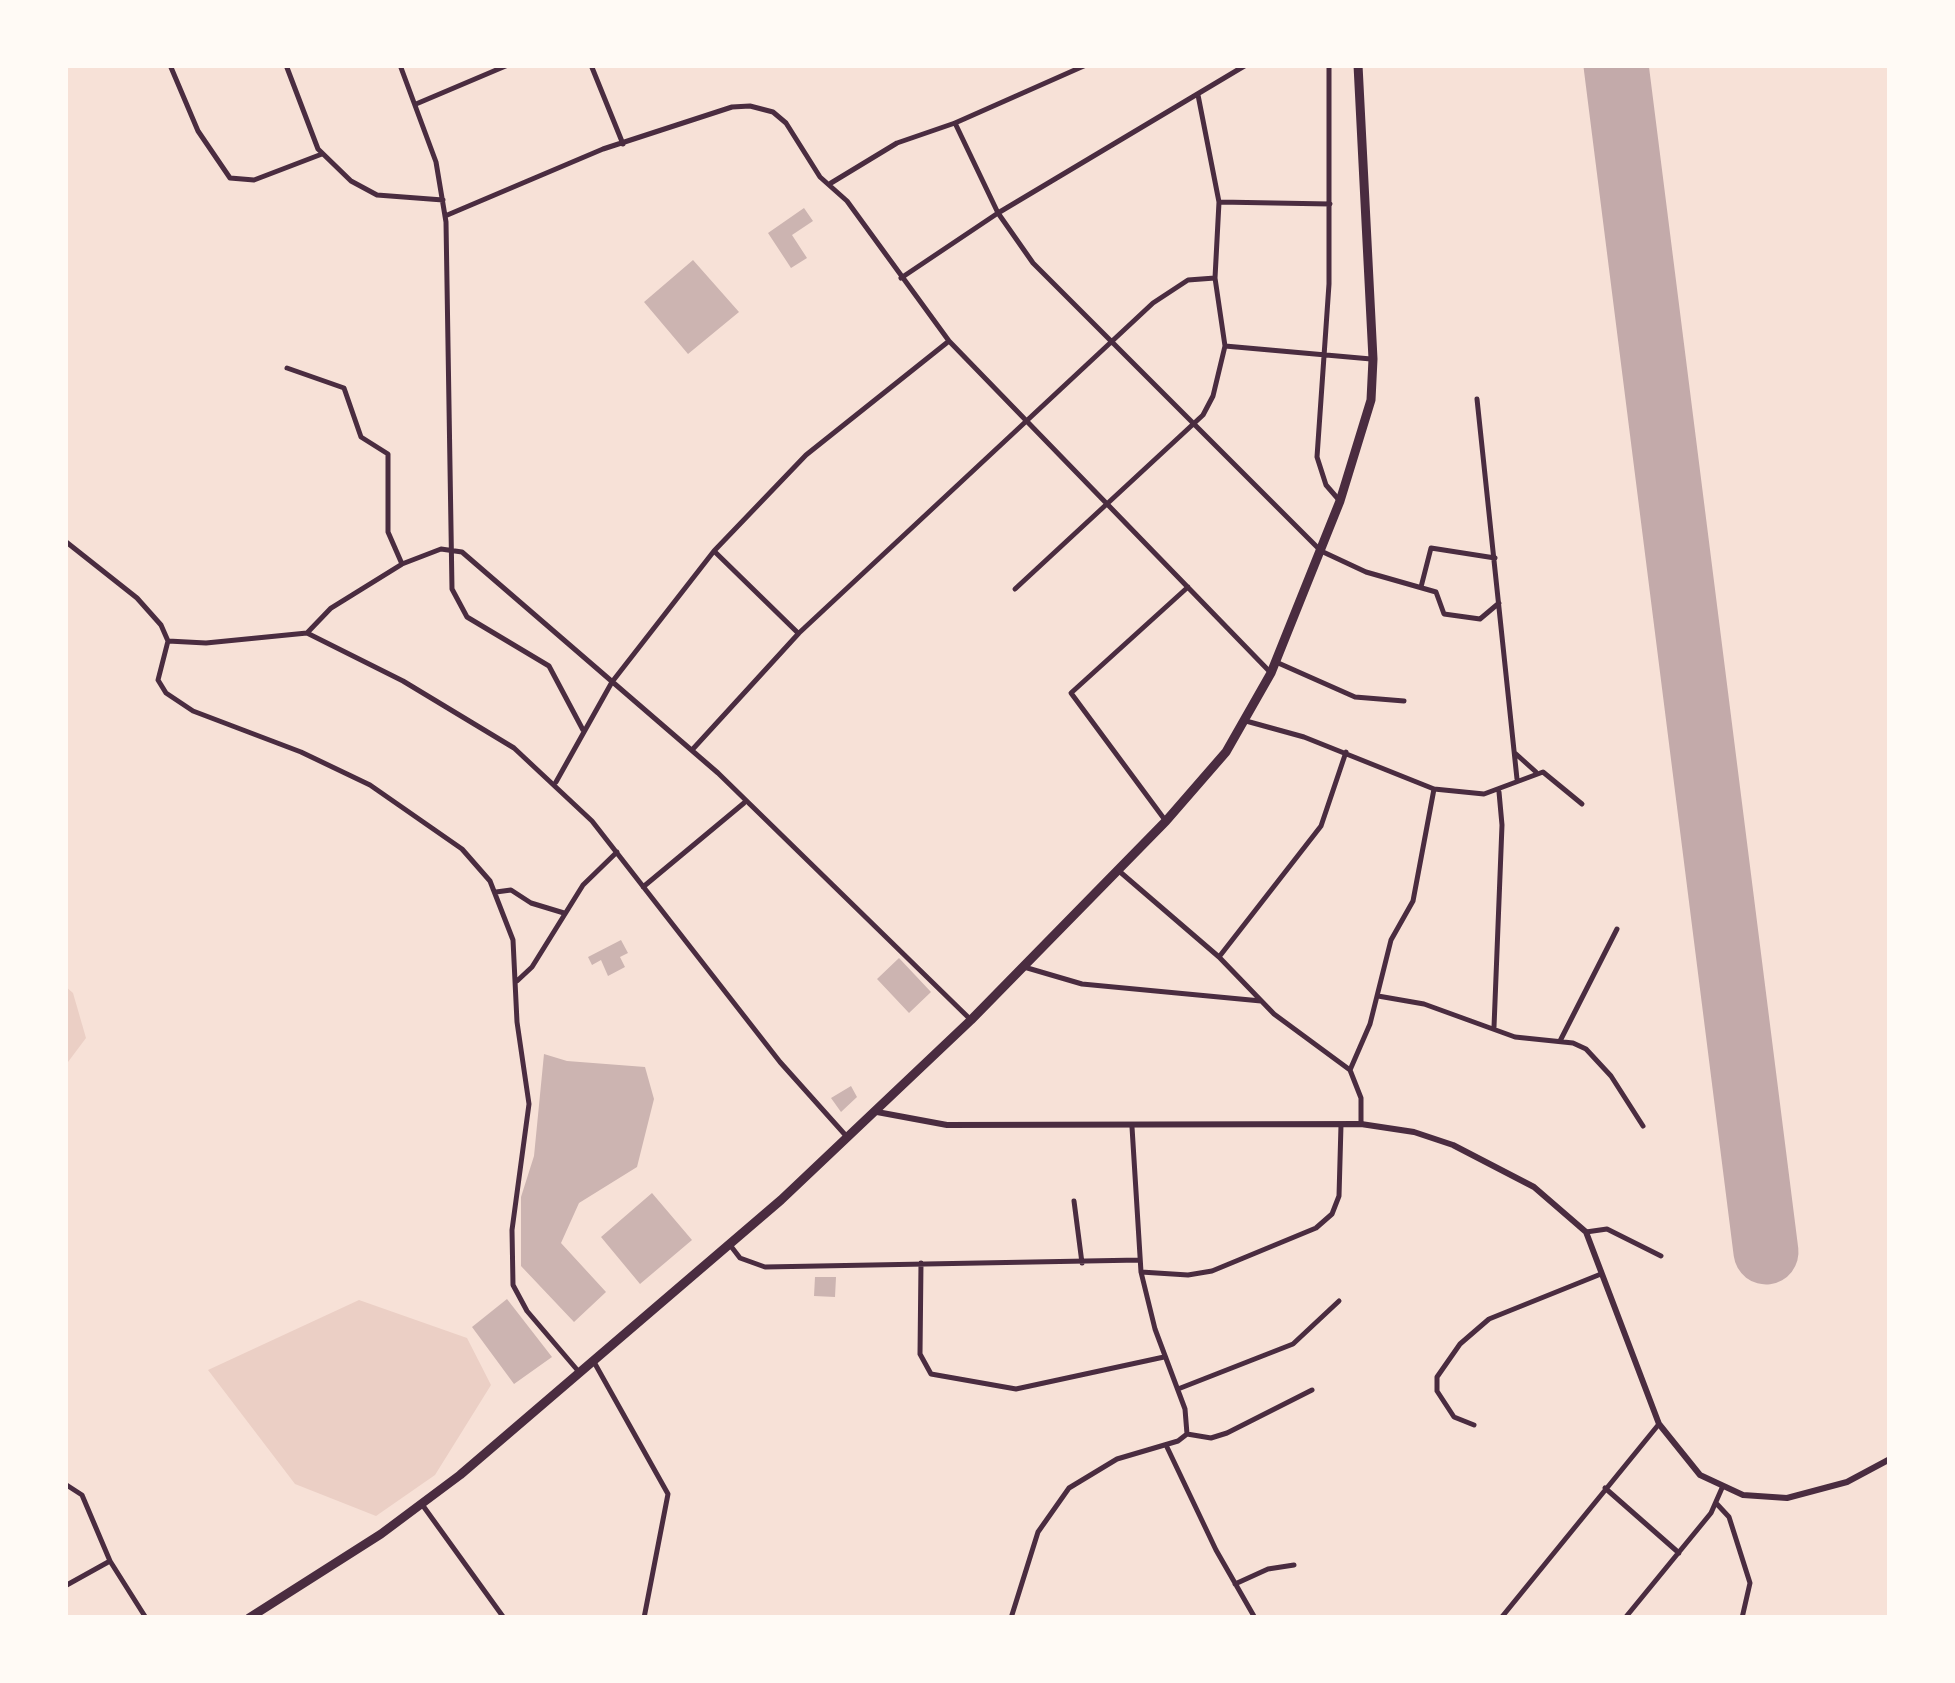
<!DOCTYPE html>
<html>
<head>
<meta charset="utf-8">
<style>
	body { margin:0 }
	#map { position:relative; width:1955px; height:1683px; overflow:hidden; background:#f7e1d7; font-family:Mulish,sans-serif }
	canvas { display:block }
	.frame { position:absolute; inset:0; border:68px solid #fffaf5; pointer-events:none }
</style>
</head>
<body>
<div id="map">
<canvas width="1955" height="1683"></canvas>
<div class="frame"></div>
</div>
<script>
const g = document.querySelector('canvas').getContext('2d');
g.lineJoin = 'round';
function fill(path, color) {
  g.fillStyle = color;
  g.fill(path, 'evenodd');
}
function shape(rows) {
  const path = new Path2D();
  for (const r of rows) {
    path.moveTo(r[0], r[1]);
    for (let i = 2; i < r.length; i += 2) path.lineTo(r[i], r[i + 1]);
  }
  return path;
}
function trace(path, color, width, dash) {
  g.strokeStyle = color;
  g.lineWidth = width;
  g.lineCap = dash ? 'butt' : 'round';
  g.setLineDash(dash || []);
  g.stroke(path);
}
const green = shape([
	[65,986,73,993,86,1038,65,1066],
	[359,1300,467,1338,491,1385,435,1475,376,1516,295,1484,208,1370]
]);
const runway = shape([
	[1616,65,1766,1252]
]);
const building = shape([
	[804,208,813,221,792,235,807,258,791,268,768,233],
	[693,260,739,312,688,354,644,302],
	[621,940,628,953,620,957,625,967,608,976,601,960,592,965,588,957],
	[899,958,931,992,909,1013,877,979],
	[544,1054,567,1061,645,1067,654,1099,637,1167,579,1203,561,1243,606,1292,574,1322,521,1266,521,1197,534,1156],
	[851,1086,857,1097,841,1112,831,1098],
	[652,1193,692,1240,640,1284,601,1237],
	[815,1277,836,1277,835,1297,814,1296],
	[507,1299,552,1357,514,1384,472,1327]
]);
const minor = shape([
	[170,65,198,131,230,178,254,180,322,154],
	[286,65,318,149,351,181,377,195,443,200],
	[400,65,436,162,446,222,452,589,467,617,549,666,583,730],
	[591,65,623,144],
	[1329,65,1329,284,1317,457,1326,485,1339,500],
	[416,104,508,65],
	[955,123,998,213,1033,263,1321,551,1366,572,1436,592,1444,614,1480,619,1499,603],
	[831,183,897,143,955,123,1086,65],
	[1219,202,1330,204],
	[445,216,603,149,732,107,750,106,773,112,786,123,820,177,847,201,949,341,1271,673],
	[901,278,998,213,1246,65],
	[1225,346,1371,359],
	[287,368,344,388,361,437,388,454,388,532,402,564],
	[1477,399,1517,779],
	[65,541,137,598,161,625,168,641,158,680,166,693,193,711,301,752,370,785,462,849,490,881,513,940,517,1022,529,1104,512,1230,513,1285,527,1311,579,1372],
	[714,551,798,633],
	[1421,587,1431,548,1495,558],
	[1015,589,1203,415,1213,396,1225,346,1215,278,1219,202,1198,95],
	[307,633,331,608,402,564,441,549,462,552,718,773,971,1020],
	[168,641,206,643,307,633,403,681,514,748,592,821,780,1062,848,1138],
	[1276,662,1355,697,1404,701],
	[1246,721,1304,737,1434,789,1484,794,1543,772,1582,804],
	[692,750,799,633,1153,303,1188,280,1215,278],
	[1516,754,1536,772],
	[556,782,612,682,714,551,806,455,949,341],
	[1165,820,1071,693,1188,587],
	[1119,871,1219,957,1274,1014,1350,1070,1361,1098,1361,1124],
	[643,887,744,803],
	[496,892,511,890,531,903,564,913],
	[1219,957,1321,826,1346,752],
	[1024,967,1082,984,1261,1001],
	[517,981,532,967,583,885,617,852],
	[1378,996,1424,1004,1515,1037,1573,1043,1586,1049,1611,1076,1643,1126],
	[1494,1027,1502,825,1499,792],
	[1560,1041,1617,929],
	[1350,1070,1370,1024,1391,940,1413,901,1434,789],
	[1074,1201,1082,1263],
	[1586,1232,1607,1229,1661,1256],
	[730,1245,740,1258,765,1267,1140,1260],
	[921,1263,920,1354,931,1374,1016,1389,1164,1357],
	[1141,1272,1188,1275,1212,1271,1316,1228,1332,1214,1339,1196,1341,1125],
	[594,1362,668,1494,644,1618],
	[1178,1389,1293,1344,1339,1301],
	[1474,1425,1454,1417,1437,1391,1437,1377,1460,1344,1489,1319,1601,1274],
	[1187,1434,1211,1438,1227,1433,1312,1390],
	[1166,1445,1216,1550,1255,1618],
	[65,1484,82,1495,110,1561],
	[1605,1488,1679,1553],
	[421,1503,504,1618],
	[1716,1503,1729,1517,1750,1583,1742,1618],
	[1235,1584,1268,1569,1294,1565],
	[65,1586,110,1561,146,1618],
	[1011,1618,1038,1532,1069,1488,1117,1459,1178,1441,1187,1434,1185,1409,1155,1329,1141,1272,1132,1127],
	[1501,1618,1659,1424],
	[1625,1618,1711,1513,1722,1488]
]);
const tertiary = shape([
	[877,1112,947,1125,1361,1124,1414,1132,1453,1145,1534,1187,1586,1232,1659,1424,1700,1475,1743,1495,1787,1498,1847,1482,1890,1459]
]);
const trunk = shape([
	[249,1618,381,1534,460,1475,781,1200,971,1020,1166,821,1226,752,1271,673,1340,501,1371,400,1373,359,1358,65]
]);
fill(green, '#ebcfc5');
trace(runway, '#c3aaaa', 65);
fill(building, '#ccb4b1');
trace(minor, '#4a2c40', 5);
trace(tertiary, '#4a2c40', 6);
trace(trunk, '#4a2c40', 9);
</script>
</body>
</html>
